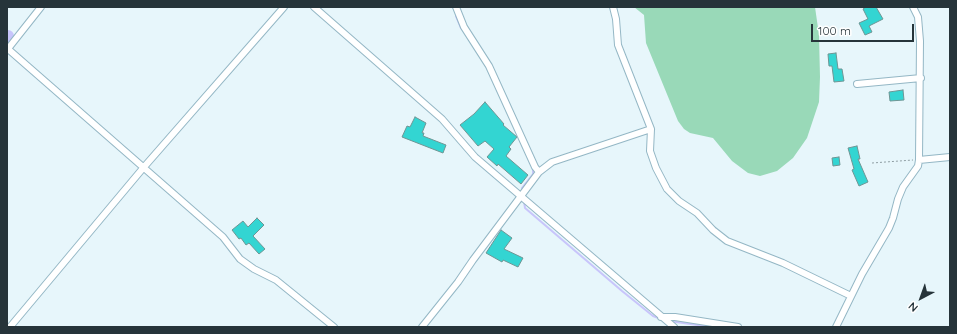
<!DOCTYPE html>
<html>
<head>
<meta charset="utf-8">
<style>
	body { margin:0 }
	#map { position:relative; width:957px; height:334px; overflow:hidden; background:#e7f6fb; font-family:Quicksand,sans-serif }
	canvas { display:block }
	.frame { position:absolute; inset:0; border:8px solid #26343a; pointer-events:none }
	.north { position:absolute; left:901px; top:278px; width:40px; height:40px; -webkit-text-stroke:3px #fff; paint-order:stroke; rotate:221deg; font-size:11px; font-weight:700; line-height:16px; text-align:center; color:#26343a }
	.north::after { content:''; display:block; margin:auto; width:14px; height:18px; background:#26343a; clip-path:polygon(50% 0,100% 100%,50% 72%,0 100%) }
	.scale { position:absolute; left:811px; top:24px; width:103px; height:18px; box-sizing:border-box; border:2px solid #26343a; border-top:0; padding-left:5px; font-size:12px; line-height:14px; white-space:nowrap; color:#26343a; -webkit-text-stroke:3px #fff; paint-order:stroke }
</style>
</head>
<body>
<div id="map">
<canvas width="957" height="334"></canvas>
<div class="frame"></div>
<div class="north">N</div>
<div class="scale">100 m</div>
</div>
<script>
const g = document.querySelector('canvas').getContext('2d');
g.lineJoin = 'round';
function fill(path, color) {
  g.fillStyle = color;
  g.fill(path, 'evenodd');
}
function shape(rows) {
  const path = new Path2D();
  for (const r of rows) {
    path.moveTo(r[0], r[1]);
    for (let i = 2; i < r.length; i += 2) path.lineTo(r[i], r[i + 1]);
  }
  return path;
}
function trace(path, color, width, dash) {
  g.strokeStyle = color;
  g.lineWidth = width;
  g.lineCap = dash ? 'butt' : 'round';
  g.setLineDash(dash || []);
  g.stroke(path);
}
const green = shape([
	[634,7,815,7,819,35,820,77,819,102,807,138,793,158,777,171,760,176,748,173,732,161,713,138,690,133,684,129,678,121,646,43,644,15]
]);
const stream = shape([
	[456,16,461,28],
	[523,191,522,188,533,174,533,167],
	[524,201,525,208,622,291,653,316,661,319],
	[669,321,712,327]
]);
const river = shape([
	[7,37,8,36]
]);
const building = shape([
	[866,7,876,7,883,19,869,26,872,32,865,35,859,23,868,19,863,9,866,7],
	[836,53,838,69,842,69,844,81,834,82,832,66,829,66,828,54,836,53],
	[903,90,904,100,890,101,889,92,903,90],
	[485,102,504,124,503,125,517,137,509,147,511,149,506,156,528,175,521,184,498,164,497,166,487,157,494,149,485,141,478,146,460,125,474,114,485,102],
	[415,117,426,123,422,133,424,133,423,136,446,145,443,153,402,137,407,126,410,127,415,117],
	[857,146,860,159,858,159,868,182,859,186,852,170,854,169,848,148,857,146],
	[839,157,840,165,833,166,832,158,839,157],
	[257,218,264,225,253,236,265,249,259,254,249,243,246,245,241,238,239,239,232,230,243,221,248,227,257,218],
	[501,230,512,238,504,249,523,258,518,267,503,260,502,262,486,253,501,230]
]);
const path = shape([
	[872,163,913,160]
]);
const minor = shape([
	[314,7,442,119,475,157,674,327],
	[456,7,464,27,489,66,535,167,539,172],
	[613,7,616,19,618,45,651,129,650,151,656,168,667,189,679,201,697,213,713,230,727,241,783,263,851,296],
	[8,49,223,237,240,259,254,269,276,280,334,327],
	[7,50,41,7],
	[857,84,921,78],
	[919,160,950,157],
	[661,317,675,317,738,327],
	[10,327,144,167,284,7],
	[422,327,458,282,473,260,539,172,552,162,651,129],
	[836,327,862,274,889,228,893,218,898,199,903,187,918,166,919,160,920,41,918,17,913,7]
]);
fill(green, '#99d9b8');
trace(stream, '#c8c5fb', 2);
trace(river, '#c8c5fb', 12);
fill(building, '#33d5d2');
trace(building, '#6e9594', 1);
trace(minor, '#94b7c5', 8);
trace(path, '#8f9ea3', 1, [2, 2]);
trace(minor, '#fff', 6);
</script>
</body>
</html>
